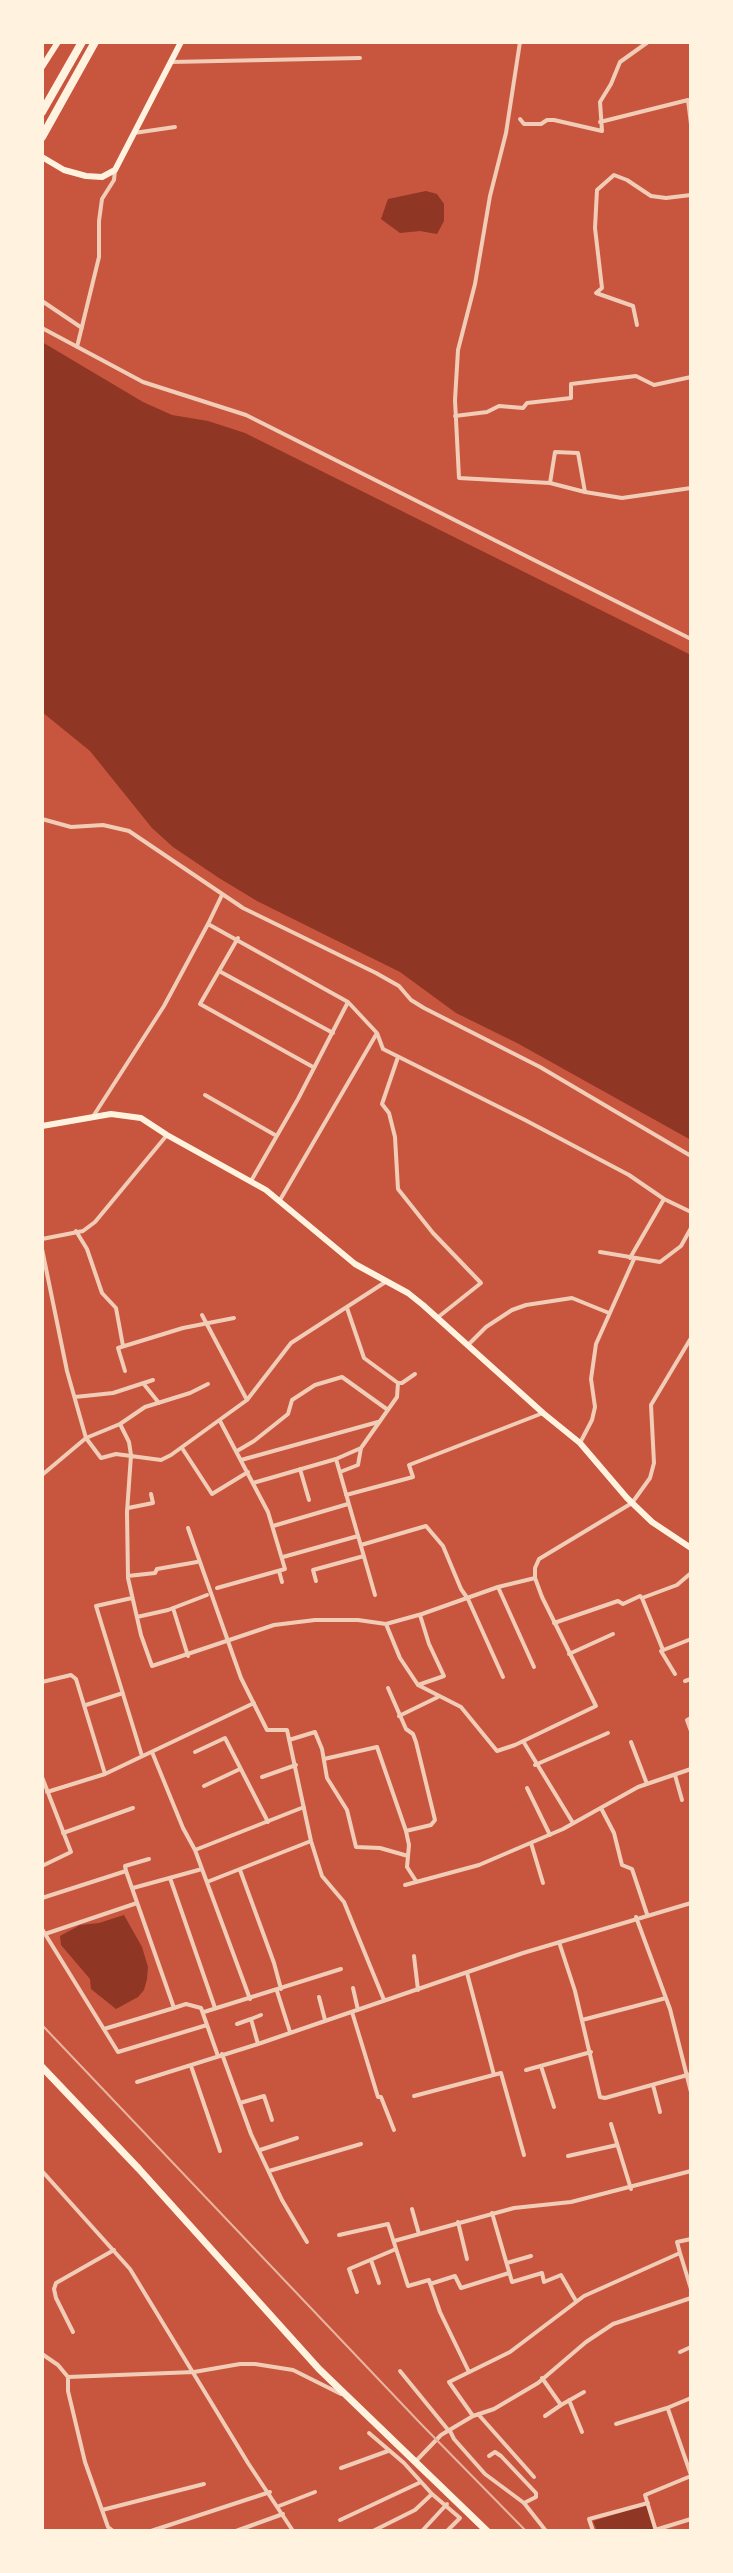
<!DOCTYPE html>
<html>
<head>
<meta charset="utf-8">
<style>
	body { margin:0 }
	#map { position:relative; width:733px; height:2573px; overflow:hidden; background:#c8553d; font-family:"Roboto Condensed",sans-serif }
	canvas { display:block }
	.frame { position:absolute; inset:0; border:44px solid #fff3e0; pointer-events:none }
</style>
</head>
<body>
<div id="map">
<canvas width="733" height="2573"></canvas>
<div class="frame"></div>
</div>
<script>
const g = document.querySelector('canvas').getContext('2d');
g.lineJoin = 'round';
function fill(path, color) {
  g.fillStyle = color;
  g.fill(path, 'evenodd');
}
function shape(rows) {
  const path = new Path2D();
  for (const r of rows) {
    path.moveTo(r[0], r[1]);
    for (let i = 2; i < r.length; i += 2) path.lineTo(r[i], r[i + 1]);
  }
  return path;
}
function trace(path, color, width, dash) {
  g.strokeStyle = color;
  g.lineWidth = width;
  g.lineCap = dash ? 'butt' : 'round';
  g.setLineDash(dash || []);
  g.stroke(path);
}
const water = shape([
	[426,191,437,194,444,204,444,221,437,234,420,231,400,233,381,219,388,199],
	[42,342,143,402,172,415,208,421,245,433,691,655,691,1140,517,1043,456,1013,400,972,257,901,219,878,173,847,152,828,90,751,42,712],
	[124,1915,142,1947,148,1967,147,1979,144,1990,138,1997,116,2009,91,1989,90,1979,61,1945,60,1936,80,1925,99,1923],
	[646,2505,654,2531,597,2531,593,2521]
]);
const minor = shape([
	[520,42,506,133,490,196,475,284,458,350,455,400,459,478,550,483,555,452,578,453,585,492,622,498,691,488],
	[171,62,360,58],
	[520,119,524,124,541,124,547,120,554,120,602,131,600,102,611,84,620,62,648,42],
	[600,122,688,100,691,124],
	[691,125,691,141],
	[134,133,175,127],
	[42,301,82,328],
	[637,325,633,306,596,293,602,288,595,228,597,190,614,175,627,180,651,196,666,198,691,195],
	[42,328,143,382,246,415,691,639],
	[77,347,99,257,99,221,102,199,114,180,115,170],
	[455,416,487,412,499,406,523,408,527,403,571,398,571,384,636,376,654,385,691,377],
	[550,483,585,492],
	[42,819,71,827,103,825,129,831,243,908,376,973,399,986,411,1000,424,1008,540,1067,691,1156],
	[222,895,208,924,348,1002,377,1033,383,1049,525,1120,629,1175,664,1199,691,1212],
	[238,938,200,1004,313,1067],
	[219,971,333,1033],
	[398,1057,382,1104,389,1113,395,1137,398,1189,433,1233,481,1283,437,1318],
	[205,1095,275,1135],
	[94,1115,164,1006,208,924],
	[251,1181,298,1099,348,1002],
	[280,1200,377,1033],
	[76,1231,87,1249,102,1293,116,1308,123,1346],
	[42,1239,83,1231,95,1222,167,1135],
	[42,1249,67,1371,86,1438,101,1458,116,1454,161,1460,171,1455,247,1400,291,1343,387,1281],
	[600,1252,660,1262,681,1246,691,1228],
	[630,1258,664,1199],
	[202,1315,247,1400],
	[468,1345,486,1327,512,1310,526,1305,572,1298,609,1313],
	[125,1371,118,1348,183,1328,234,1318],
	[143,1383,159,1403],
	[398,1383,402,1383,415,1374],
	[75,1397,113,1393,153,1380],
	[120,1424,129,1442,131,1455,127,1512,128,1578,141,1635,152,1666,274,1625,315,1620,358,1620,386,1624,422,1614,498,1587,535,1578],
	[580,1443,592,1420,595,1407,591,1379,596,1344,634,1259],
	[182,1448,212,1494,248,1472],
	[237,1451,254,1441,288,1414,292,1400,315,1385,342,1377,388,1410],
	[336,1459,375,1595],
	[241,1460,378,1422],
	[300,1469,309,1500],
	[340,1472,358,1465,361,1448],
	[42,1475,86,1438,120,1424,145,1407,190,1393,208,1384],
	[253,1483,336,1459,361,1448,397,1397,398,1383,364,1358,347,1308],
	[346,1495,413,1477,409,1465,543,1413],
	[128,1508,153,1503,151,1494],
	[273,1526,348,1504],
	[188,1528,241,1678,267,1730,287,1730,311,1841,322,1876,344,1902,384,2000],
	[361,1545,426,1526,443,1546,461,1589,468,1599,503,1677],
	[283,1557,358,1536],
	[279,1571,282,1582],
	[128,1576,155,1573,157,1569,197,1562],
	[316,1581,313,1570,364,1556],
	[498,1587,534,1667],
	[217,1588,285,1569,268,1512,220,1421],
	[132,1598,96,1606,142,1756],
	[642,1598,663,1650],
	[173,1608,188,1656],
	[137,1617,168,1610,207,1595],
	[554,1623,618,1601,623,1604,640,1596,642,1598,677,1585,691,1573],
	[386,1624,400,1658,418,1685,461,1707,497,1751,515,1745,596,1706,542,1597,535,1578,535,1568,539,1559,632,1503,650,1478,654,1463,651,1405,691,1338],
	[569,1654,613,1634],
	[675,1674,661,1651,691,1639],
	[685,1681,691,1679],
	[42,1682,71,1675,76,1679,105,1774],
	[418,1685,444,1676,429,1644,420,1615],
	[388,1688,406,1729,413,1734,416,1742,435,1820,431,1825,406,1831],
	[86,1705,123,1693],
	[399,1716,438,1697],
	[691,1718,687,1720,691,1731],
	[289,1740,315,1732,322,1749,327,1778,347,1810,356,1847,380,1848,408,1856],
	[523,1741,573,1823],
	[631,1742,647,1784],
	[152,1752,183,1828,195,1850,250,1999],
	[195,1752,225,1738,268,1822],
	[324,1759,377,1747,406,1831,409,1845,407,1867,416,1881],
	[535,1765,608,1733],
	[675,1775,682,1800],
	[42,1777,71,1852,42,1866],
	[262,1777,296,1765],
	[204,1786,240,1769],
	[527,1788,550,1835],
	[47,1792,105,1774,254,1703],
	[601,1808,614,1833,622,1865,632,1869,647,1914],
	[63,1833,133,1808],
	[531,1843,543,1883],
	[195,1850,304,1807],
	[240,1870,274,1963,281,1989],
	[126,1871,174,2008,186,2004,201,2008,218,2056],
	[126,1871,125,1866,149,1859],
	[170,1878,215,2008],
	[207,1882,311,1841],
	[405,1885,479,1865,563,1829,638,1787,691,1769],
	[133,1888,202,1869],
	[42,1898,126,1871],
	[636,1917,670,2009,691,2092],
	[42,1929,118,2052,207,2025],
	[45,1934,137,1903],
	[559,1942,575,1991,600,2097,605,2098,691,2074],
	[414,1956,418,1990],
	[467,1973,494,2075],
	[353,1988,358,2010],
	[277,1991,290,2032],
	[319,1997,325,2020],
	[204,2012,341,1969],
	[352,2012,378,2097,381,2097,394,2130],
	[582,2020,666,1998],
	[237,2024,251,2019],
	[104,2029,174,2008],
	[258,2044,251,2019,261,2015],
	[222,2054,251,2134,282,2200,307,2242],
	[191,2066,220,2151],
	[541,2066,554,2107],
	[526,2070,591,2052],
	[137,2082,258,2044,523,1953,691,1903],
	[653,2085,660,2112],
	[414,2096,501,2073,524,2155],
	[240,2103,264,2096,272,2120],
	[611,2124,631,2189],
	[260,2150,297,2138],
	[568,2156,617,2145],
	[42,2171,130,2269,248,2463,293,2531],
	[269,2171,361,2144],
	[412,2209,419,2234],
	[492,2213,512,2282,542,2273,544,2282,561,2275,576,2301],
	[458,2222,467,2259],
	[339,2235,388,2224,408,2286,429,2280,440,2312,469,2372],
	[394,2241,514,2208,571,2202,691,2171],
	[680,2253,691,2289],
	[371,2260,379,2283],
	[507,2263,531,2256],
	[430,2284,455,2276,461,2288,509,2273],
	[357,2292,349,2269,396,2249],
	[73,2332,56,2298,54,2289,56,2283,114,2250],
	[680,2352,691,2347],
	[42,2354,58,2365,68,2377,194,2372,240,2364,255,2364,293,2370,341,2394],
	[400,2371,449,2431],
	[68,2377,68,2391,85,2462,108,2527,113,2531],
	[542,2378,561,2405,584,2392],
	[569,2400,582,2432],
	[668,2409,691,2475],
	[478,2414,534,2477],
	[473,2416,494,2409,538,2383,586,2342,613,2324,691,2298],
	[545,2416,561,2405],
	[616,2424,667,2408,691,2398],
	[450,2431,454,2439,485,2474,524,2503,546,2531],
	[369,2433,404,2463,432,2494,460,2518,447,2531],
	[489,2456,495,2452,501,2456,536,2493,536,2497,524,2503],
	[416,2461,441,2435,473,2416,449,2382,510,2352,584,2296,680,2253,677,2242,691,2239],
	[341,2468,388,2451],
	[279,2506,315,2492],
	[102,2510,204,2484],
	[340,2520,421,2482],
	[655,2530,691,2519],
	[151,2531,270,2492],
	[236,2531,283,2514],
	[373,2531,415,2510,432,2494],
	[422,2531,447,2504],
	[593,2531,589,2519,648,2503],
	[656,2531,645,2495,691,2476]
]);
const secondary = shape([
	[42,67,58,42],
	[42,157,64,170,86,176,102,177,115,170,181,42],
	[42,1126,111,1114,141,1118,167,1135,266,1190,355,1264,408,1293,423,1305,543,1413,580,1443,627,1498,652,1522,691,1548]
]);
const primary = shape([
	[42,2067,139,2169,319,2369,487,2531]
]);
const motorway = shape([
	[42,112,82,42],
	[42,137,95,42]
]);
const rail = shape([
	[42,2025,422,2425,526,2531]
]);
fill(water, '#8f3625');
trace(minor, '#f1ccb7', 4);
trace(secondary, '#fff3e0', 6);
trace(primary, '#fff3e0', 7);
trace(motorway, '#fff3e0', 8);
trace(rail, '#e9b49f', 2);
</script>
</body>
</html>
